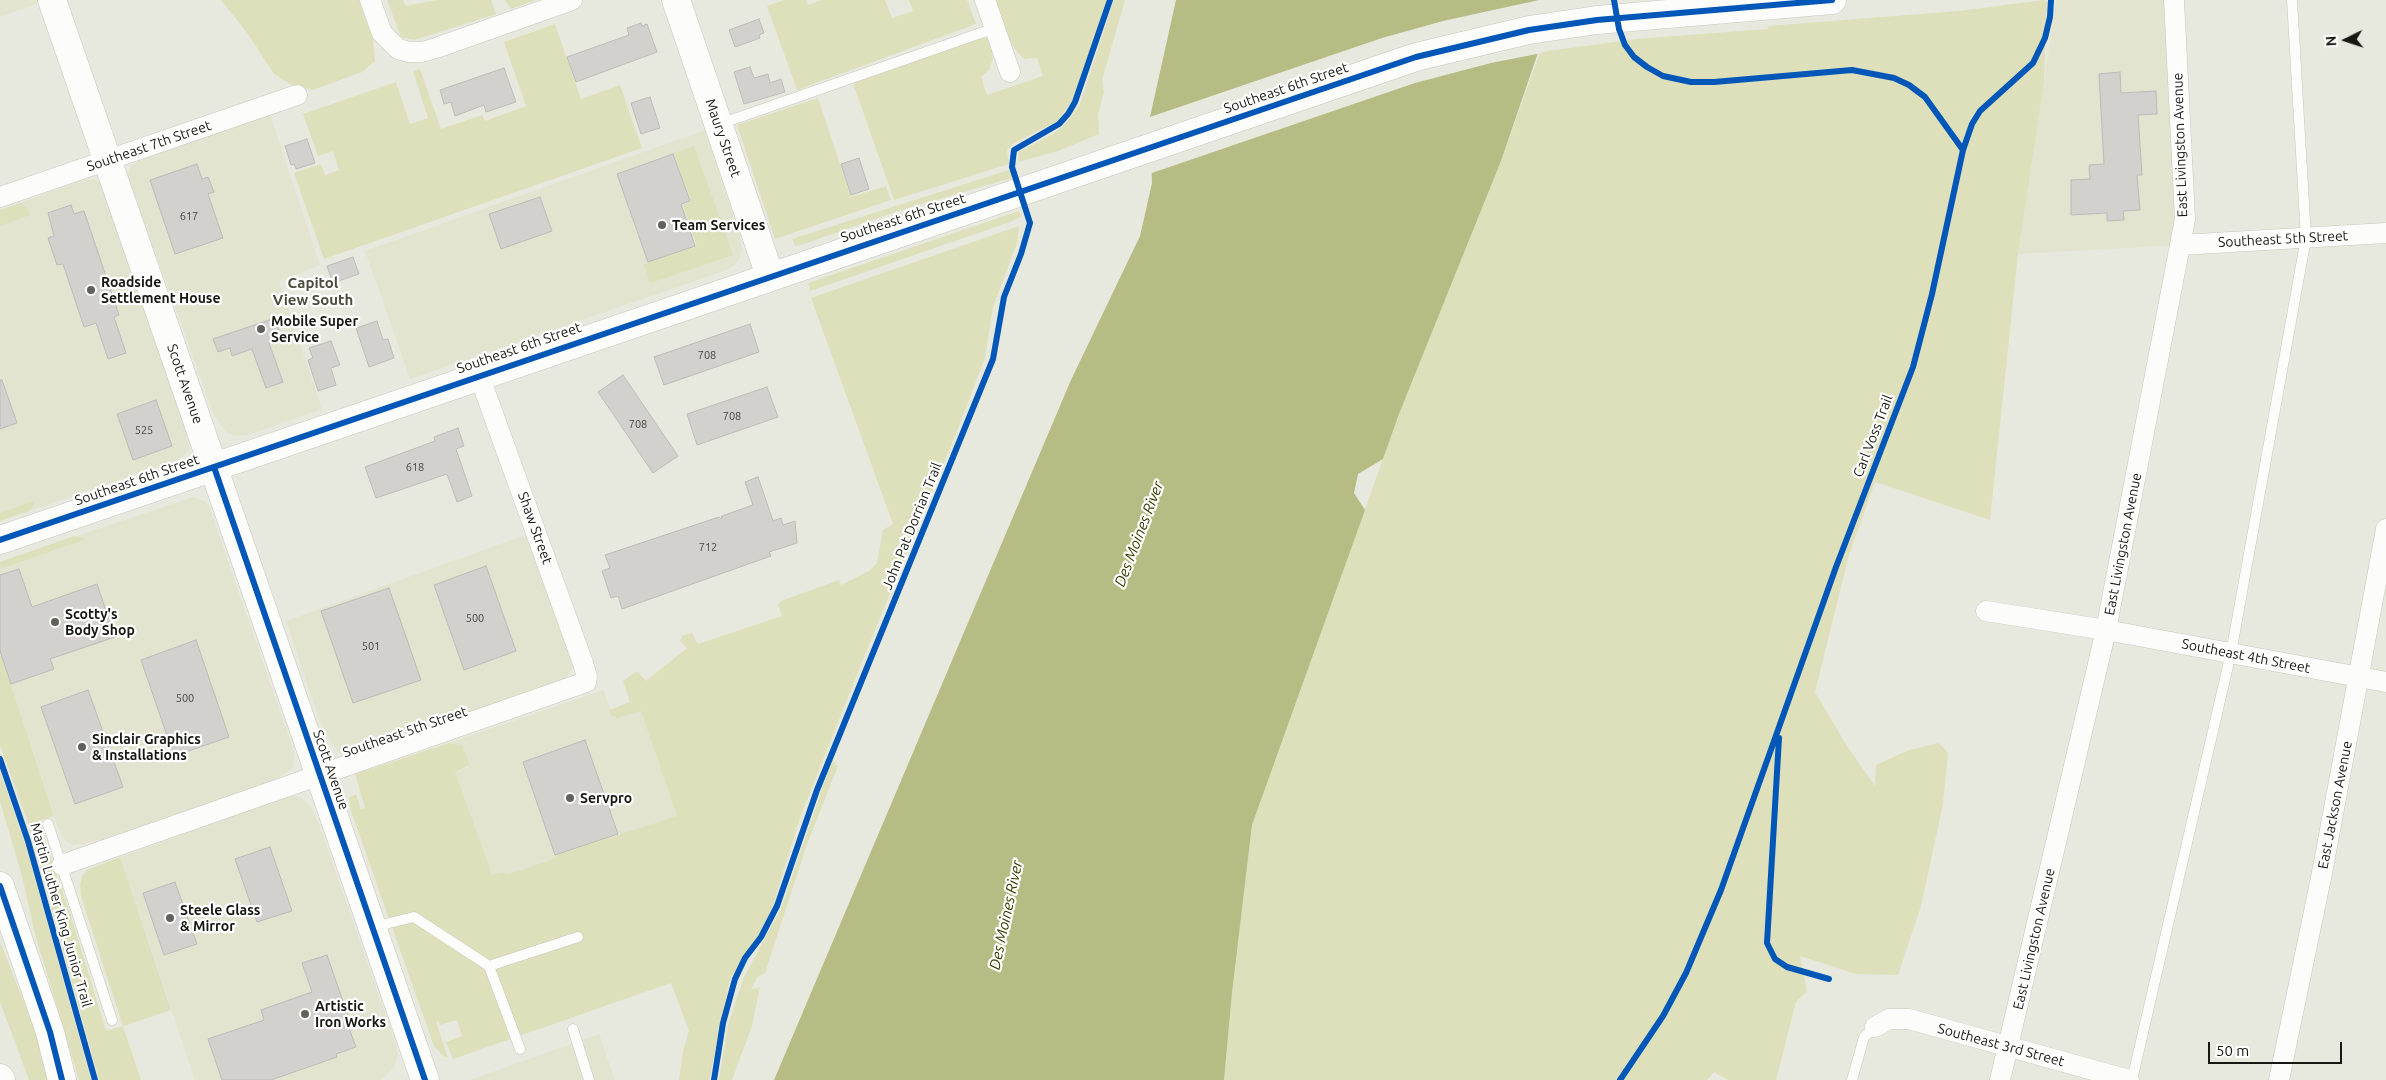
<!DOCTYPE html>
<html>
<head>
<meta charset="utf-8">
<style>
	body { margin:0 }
	#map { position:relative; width:2386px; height:1080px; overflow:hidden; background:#e8e9de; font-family:Ubuntu,sans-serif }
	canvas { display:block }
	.north { position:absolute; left:2321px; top:15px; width:50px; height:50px; -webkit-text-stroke:4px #fff; paint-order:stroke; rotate:266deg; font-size:14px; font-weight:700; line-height:20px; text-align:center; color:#171811 }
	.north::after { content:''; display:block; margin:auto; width:18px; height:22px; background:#171811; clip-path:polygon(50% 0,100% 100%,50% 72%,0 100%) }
	.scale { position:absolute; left:2208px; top:1042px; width:134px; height:22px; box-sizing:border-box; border:2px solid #171811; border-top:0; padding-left:6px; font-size:15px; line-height:18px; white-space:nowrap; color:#171811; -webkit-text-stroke:4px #fff; paint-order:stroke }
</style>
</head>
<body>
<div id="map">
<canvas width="2386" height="1080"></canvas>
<div class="north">N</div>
<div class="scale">50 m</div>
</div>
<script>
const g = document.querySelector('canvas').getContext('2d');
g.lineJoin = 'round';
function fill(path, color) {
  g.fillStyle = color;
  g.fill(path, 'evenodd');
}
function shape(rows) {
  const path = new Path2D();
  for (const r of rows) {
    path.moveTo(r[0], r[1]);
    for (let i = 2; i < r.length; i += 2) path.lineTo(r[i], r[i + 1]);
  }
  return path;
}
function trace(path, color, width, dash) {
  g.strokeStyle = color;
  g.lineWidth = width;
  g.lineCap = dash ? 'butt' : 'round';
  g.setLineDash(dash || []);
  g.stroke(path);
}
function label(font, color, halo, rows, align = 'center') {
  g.font = font + ' Ubuntu,sans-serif';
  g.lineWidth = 4.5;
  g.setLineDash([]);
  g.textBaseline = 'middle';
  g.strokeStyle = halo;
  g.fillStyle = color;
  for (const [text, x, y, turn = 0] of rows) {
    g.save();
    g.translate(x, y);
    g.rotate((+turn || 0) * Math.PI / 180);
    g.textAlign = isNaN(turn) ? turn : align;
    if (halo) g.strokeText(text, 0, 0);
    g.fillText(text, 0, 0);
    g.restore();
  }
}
const built = shape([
	[0,0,40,0,41,2,0,17],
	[2056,0,2174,0,2180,245,2018,254],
	[270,114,320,265,279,281,322,409,248,435,235,436,226,432,214,415,127,175,131,166,136,162],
	[705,130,741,240,742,250,740,258,734,266,724,271,410,379,365,251],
	[93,179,102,183,191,441,190,446,185,455,175,461,0,521,0,210,83,180],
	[193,497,205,501,210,509,294,752,293,767,278,779,95,842,73,845,67,842,60,833,0,651,0,562],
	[531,533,573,662,572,669,565,679,553,686,356,752,348,754,338,752,331,743,320,721,286,621],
	[603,690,614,718,641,710,677,816,555,855,556,858,506,875,491,876,455,772,469,767,454,743,449,743],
	[295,796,301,798,311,807,320,827,397,1047,398,1056,394,1068,381,1080,195,1080,120,857,285,797],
	[599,1034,615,1080,470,1080]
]);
const green = shape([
	[221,0,359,0,373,39,375,61,362,72,313,90,293,86,274,74,248,34],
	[387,0,403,0,406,6,437,0,491,0,496,14,414,40,401,37],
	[505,0,536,0,511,9],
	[784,0,806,0,808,5,822,0,885,0,892,18,913,11,909,0,967,0,976,24,797,90,767,6],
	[996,0,1107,0,1074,97,1058,121,1016,142,1007,150,1009,164,894,200,853,83,982,38,987,38,990,43,993,58,989,70,981,77,987,95,1043,76,1037,58,1024,59,1015,49,1009,40],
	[1114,0,1125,0,1102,80,1104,92,1098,115,1099,134,1058,151,1018,162,1019,152,1053,134,1065,125,1080,104],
	[2044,0,2047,2,2044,82,2018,254,1990,520,1875,482,1849,555,1815,692,1847,746,1875,786,1876,765,1909,750,1939,743,1948,753,1943,804,1921,906,1898,975,1856,974,1800,956,1807,991,1796,1002,1776,1080,1728,1080,1714,1072,1707,1080,1224,1080,1232,993,1252,825,1399,414,1501,161,1540,52,1636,39,1768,29,1768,26,1958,11],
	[555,24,581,99,620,85,642,148,324,259,294,173,321,164,325,175,339,170,333,151,318,156,303,114,396,82,410,124,428,118,413,71,420,69,441,129,482,115,485,121,526,106,504,42],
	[818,98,851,197,886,186,891,200,775,239,737,125],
	[694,146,733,255,650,283,644,264,697,246,683,205,691,202,674,153],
	[1012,169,1012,178,898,211,801,245,795,246,792,239],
	[21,203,28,209,30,215,0,226,0,210],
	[1019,211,1022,216,1010,222,810,291,808,283],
	[1019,226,1017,243,993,307,985,358,959,426,864,657,800,818,773,905,762,929,730,979,709,1080,679,1080,683,1051,689,1031,671,983,453,1059,446,1042,462,1036,457,1020,440,1025,439,1021,436,1022,448,1058,443,1056,434,1046,351,811,349,798,356,794,361,809,365,808,355,774,449,743,462,745,470,765,455,772,492,875,502,872,506,875,556,858,555,855,677,816,641,711,617,718,612,716,609,710,630,702,623,681,637,671,646,681,687,648,680,641,683,635,692,633,698,644,782,616,778,605,781,601,839,580,841,585,869,571,877,563,883,530,893,524,811,298],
	[34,501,34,505,29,511,0,521,0,513],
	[74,536,86,539,0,569,0,562],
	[0,651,54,816,38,821,71,916,106,1031,123,1026,81,896,80,885,82,876,87,870,120,857,171,1010,123,1026,141,1080,99,1080,29,826,0,745],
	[832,760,838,766,806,847,765,973,757,977,751,990,760,987,752,1026,732,1080,719,1080,728,1025,743,979,781,909],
	[0,771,27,850,91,1080,79,1080,35,934,22,876,0,801],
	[0,942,39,1040,50,1080,29,1080,0,1002]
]);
const water = shape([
	[1176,0,1556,0,1501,161,1399,414,1383,459,1358,474,1354,493,1365,510,1252,825,1232,993,1224,1080,774,1080,1071,380,1140,236,1152,183,1150,117]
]);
const pier = shape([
	[1539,0,1559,0,1542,53,1491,63,1415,83,1149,174,1147,118,1382,38,1443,21]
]);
const building = shape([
	[759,19,764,33,759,35,760,38,735,47,729,30,759,19],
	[641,23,642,26,647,24,657,52,576,82,567,57,629,35,627,28,641,23],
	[750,67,754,78,768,74,770,83,781,79,785,92,744,104,734,72,750,67],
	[504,68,516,102,486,112,484,105,455,116,451,102,444,104,440,90,504,68],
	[2120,72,2121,93,2156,91,2157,114,2138,115,2142,175,2137,175,2140,210,2123,211,2124,220,2107,221,2107,213,2071,215,2071,180,2090,179,2089,165,2104,164,2099,74,2120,72],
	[650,97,660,128,641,134,631,103,650,97],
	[307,139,315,163,296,169,294,164,291,165,285,146,307,139],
	[673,154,690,201,681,204,695,246,648,262,617,174,673,154],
	[859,158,869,189,851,195,841,164,859,158],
	[197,164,202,179,208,177,214,192,208,194,223,238,175,254,150,180,197,164],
	[540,197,552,231,501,249,489,214,540,197],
	[71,205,74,214,84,211,119,315,114,317,126,353,108,359,96,323,84,327,63,264,57,265,48,238,54,236,48,213,71,205],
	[353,257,359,274,333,283,327,266,353,257],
	[275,318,282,339,269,343,283,382,266,388,252,349,232,356,230,348,218,352,213,339,275,318],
	[377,321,383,340,388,339,394,358,369,367,356,328,377,321],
	[750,324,759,352,664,385,654,357,750,324],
	[331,341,340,365,331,368,336,385,318,391,308,360,313,358,309,348,331,341],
	[623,375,678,456,653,473,598,392,623,375],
	[0,380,2,380,17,423,0,429,0,380],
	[767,387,778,417,697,445,687,414,767,387],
	[156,400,172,446,133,460,117,414,156,400],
	[458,428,464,446,456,449,472,496,457,502,447,474,376,498,365,467,435,441,434,437,458,428],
	[758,477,773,521,781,518,783,525,795,521,797,543,769,552,771,556,622,609,618,596,611,598,602,571,610,568,605,555,719,517,721,519,722,516,753,505,745,482,758,477],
	[486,566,516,651,464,670,434,585,486,566],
	[19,569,32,607,97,584,115,637,50,659,54,669,11,684,0,651,0,575,19,569],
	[389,588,421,680,353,703,321,611,389,588],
	[196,640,229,737,174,756,141,660,196,640],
	[88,690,123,787,75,804,41,707,88,690],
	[585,740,618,834,555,855,523,762,585,740],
	[270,847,292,911,257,922,235,859,270,847],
	[175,882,197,944,164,955,143,893,175,882],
	[327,955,349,1019,346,1020,356,1047,336,1054,337,1057,271,1080,222,1080,208,1039,264,1020,261,1010,312,992,302,963,327,955]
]);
const lane = shape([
	[720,124,995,28],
	[48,824,112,1020],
	[373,927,414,917,489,966,578,937],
	[489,966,520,1049],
	[573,1029,589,1080],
	[1852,1080,1864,1037,1875,1027],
	[2132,1080,2231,653,2306,238,2292,0]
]);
const street = shape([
	[370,0,382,33,398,49,409,52,422,52,436,48,572,0],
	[985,0,1010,72],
	[0,197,297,95],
	[2180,245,2386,233],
	[1986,611,2106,630,2386,682],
	[62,865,586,682,587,677,583,663,479,375],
	[1875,1027,1889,1019,1909,1019,2129,1080],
	[2000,1080,2106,630,2185,219,2174,0],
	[2279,1080,2322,873,2386,529]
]);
const secondary = shape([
	[52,0,425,1080],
	[676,0,770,276],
	[0,540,1416,57,1529,30,1597,20,1832,0]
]);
const primary = shape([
	[0,886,50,1032,62,1080],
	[0,1078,1,1080]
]);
const cycleway = shape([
	[1614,0,1619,29,1625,45,1634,57,1647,67,1663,76,1691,82,1714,82,1852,70,1894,78,1909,85,1925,97,1963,150],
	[214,467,425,1080],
	[0,540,1416,57,1529,30,1597,20,1832,0],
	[1779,738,1767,943,1775,959,1787,967,1829,979],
	[0,759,28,841,95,1080],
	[0,886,50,1032,62,1080],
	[714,1080,723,1023,735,979,745,958,761,937,777,906,817,790,993,359,1004,297,1021,254,1030,223,1012,167,1014,150,1059,124,1068,114,1075,102,1110,0],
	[1620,1080,1663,1016,1686,973,1721,890,1836,567,1913,367,1932,294,1963,150,1972,124,1980,111,2033,63,2045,38,2050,17,2051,0]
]);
const markers = [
	[662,225,5,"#606159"],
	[91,290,5,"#606159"],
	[261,329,5,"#606159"],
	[55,622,5,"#606159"],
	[82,747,5,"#606159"],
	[570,798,5,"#606159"],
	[170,918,5,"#606159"],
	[305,1014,5,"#606159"]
];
const numberNames = [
	["617",189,216],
	["708",707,355],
	["708",732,416],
	["708",638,424],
	["525",144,430],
	["618",415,467],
	["712",708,547],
	["500",475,618],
	["501",371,646],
	["500",185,698]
];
const streetNames = [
	["Southeast 6th Street",1286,88,-19],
	["Maury Street",723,138,71],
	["East Livingston Avenue",2180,145,-92],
	["Southeast 7th Street",149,146,-19],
	["Southeast 6th Street",903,218,-18],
	["Southeast 5th Street",2283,239,-3],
	["Southeast 6th Street",519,348,-19],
	["Scott Avenue",185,384,71],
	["Carl Voss Trail",1873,436,-69],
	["Southeast 6th Street",137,480,-19],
	["John Pat Dorrian Trail",912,526,-68],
	["Shaw Street",535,528,70],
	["East Livingston Avenue",2123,544,-79],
	["Southeast 4th Street",2246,656,11],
	["Southeast 5th Street",405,732,-19],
	["Scott Avenue",331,770,71],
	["East Jackson Avenue",2335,805,-79],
	["Martin Luther King Junior Trail",61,915,74],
	["East Livingston Avenue",2034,939,-77],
	["Southeast 3rd Street",2001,1045,15]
];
const poiNames = [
	["Team Services",672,225],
	["Roadside",101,282],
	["Settlement House",101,298],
	["Mobile Super",271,321],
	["Service",271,337],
	["Scotty's",65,614],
	["Body Shop",65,630],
	["Sinclair Graphics",92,739],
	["& Installations",92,755],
	["Servpro",580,798],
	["Steele Glass",180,910],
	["& Mirror",180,926],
	["Artistic",315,1006],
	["Iron Works",315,1022]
];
const neighbourhoodNames = [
	["Capitol",313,283],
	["View South",313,300]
];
const waterNames = [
	["Des Moines River",1139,534,-69],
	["Des Moines River",1006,915,-78]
];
fill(built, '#e2e4d0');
fill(green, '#dde0bb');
fill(water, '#b7bb84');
fill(pier, '#e8e9de');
fill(building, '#d3d1ce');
trace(building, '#bdbbb8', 1);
trace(lane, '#c6c7be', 11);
trace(street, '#c6c7be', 21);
trace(secondary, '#c6c7be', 29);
trace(primary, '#c6c7be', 29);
trace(lane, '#fcfcfa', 10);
trace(street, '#fcfcfa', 20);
trace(secondary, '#fcfcfa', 28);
trace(primary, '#fcfcfa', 28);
trace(cycleway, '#0057b8', 6);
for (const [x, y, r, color] of markers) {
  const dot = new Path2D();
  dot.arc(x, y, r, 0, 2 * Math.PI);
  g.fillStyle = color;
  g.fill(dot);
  trace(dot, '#fff', 2);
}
label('11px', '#464640', null, numberNames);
label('14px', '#171811', '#fff', streetNames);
label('bold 14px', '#171811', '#fff', poiNames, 'left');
label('bold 15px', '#4b4c3d', '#fff', neighbourhoodNames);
label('italic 15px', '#3b3d00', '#fff', waterNames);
</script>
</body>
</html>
